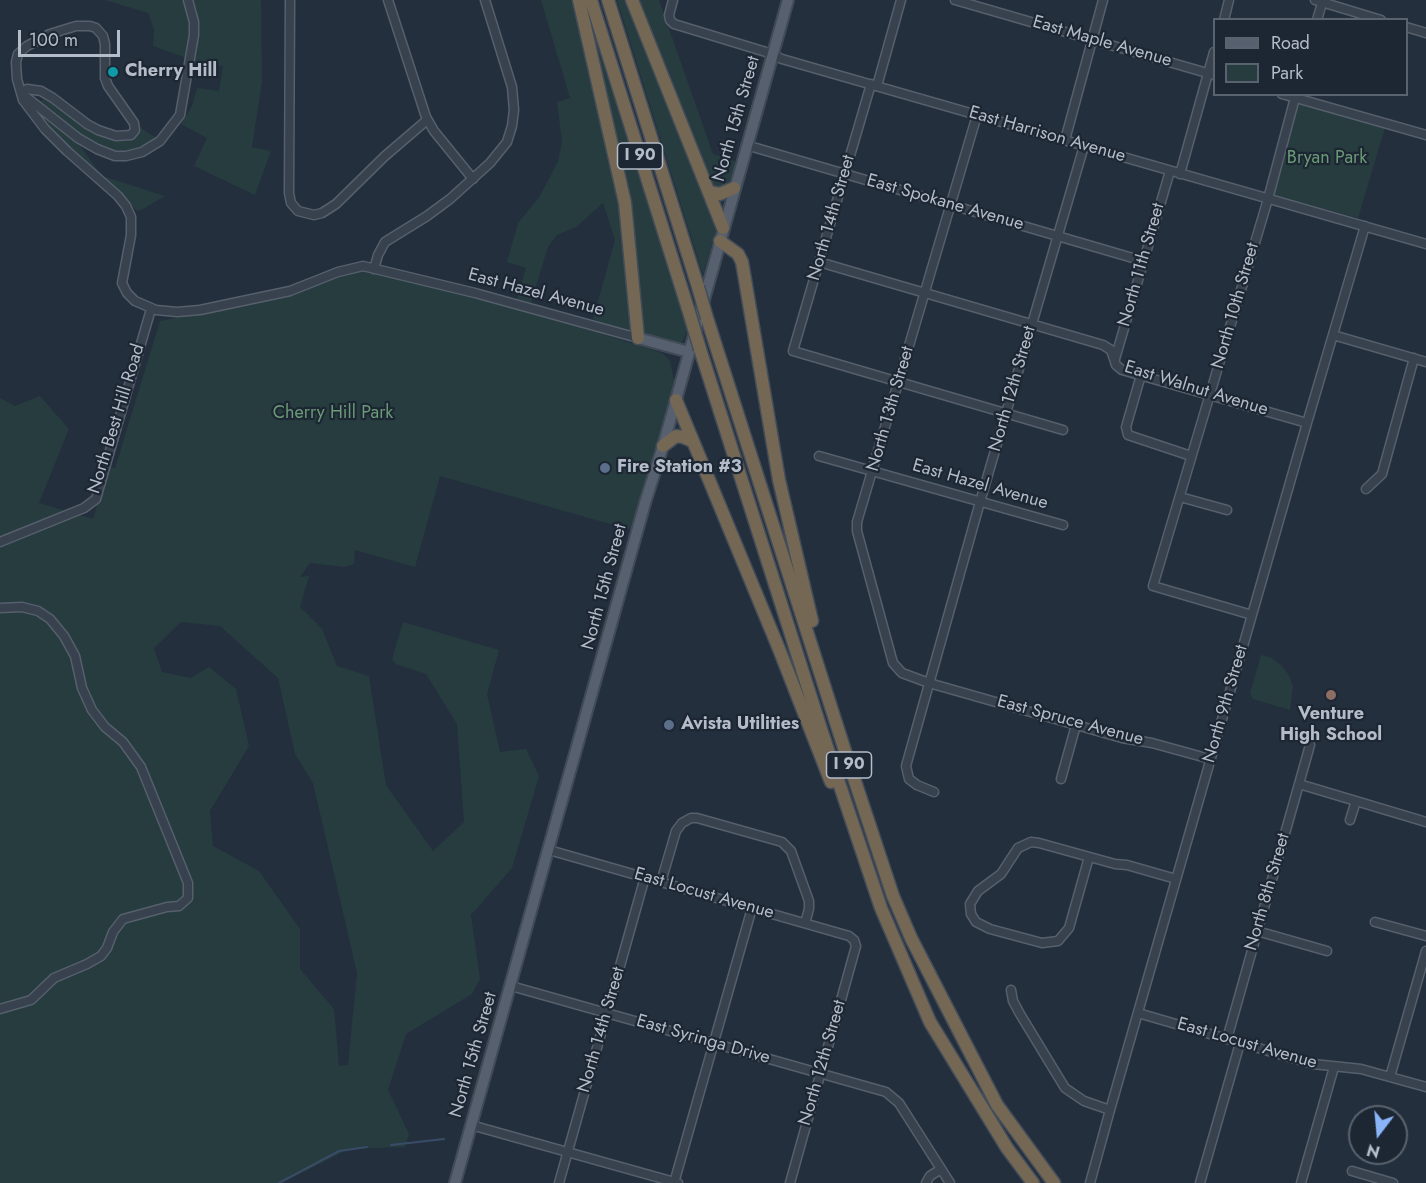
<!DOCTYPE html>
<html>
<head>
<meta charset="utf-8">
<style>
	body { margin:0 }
	#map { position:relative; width:1426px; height:1183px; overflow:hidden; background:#242f3e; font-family:Jost,sans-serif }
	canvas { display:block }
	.legend { position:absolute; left:1213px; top:18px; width:195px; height:78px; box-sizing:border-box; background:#1d2633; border:2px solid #59626f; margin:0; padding:8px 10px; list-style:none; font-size:18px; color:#b4bcc9 }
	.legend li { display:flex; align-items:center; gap:12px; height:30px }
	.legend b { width:30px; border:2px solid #59626f }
	.north { position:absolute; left:1348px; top:1105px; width:60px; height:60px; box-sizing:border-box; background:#1d2633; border:2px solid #59626f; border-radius:50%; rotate:196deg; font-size:16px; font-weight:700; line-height:24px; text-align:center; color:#b4bcc9 }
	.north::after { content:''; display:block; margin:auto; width:21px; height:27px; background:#8ab4f8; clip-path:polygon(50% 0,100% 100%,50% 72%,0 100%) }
	.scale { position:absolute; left:18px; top:30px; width:102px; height:27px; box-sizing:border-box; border:3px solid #b4bcc9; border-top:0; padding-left:8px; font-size:18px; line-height:21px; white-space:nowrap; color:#b4bcc9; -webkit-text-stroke:4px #1d2633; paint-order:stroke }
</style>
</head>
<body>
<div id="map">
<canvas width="1426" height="1183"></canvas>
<ul class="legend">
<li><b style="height:8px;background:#56606e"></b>Road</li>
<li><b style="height:16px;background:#263c3f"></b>Park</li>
</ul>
<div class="north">N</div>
<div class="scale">100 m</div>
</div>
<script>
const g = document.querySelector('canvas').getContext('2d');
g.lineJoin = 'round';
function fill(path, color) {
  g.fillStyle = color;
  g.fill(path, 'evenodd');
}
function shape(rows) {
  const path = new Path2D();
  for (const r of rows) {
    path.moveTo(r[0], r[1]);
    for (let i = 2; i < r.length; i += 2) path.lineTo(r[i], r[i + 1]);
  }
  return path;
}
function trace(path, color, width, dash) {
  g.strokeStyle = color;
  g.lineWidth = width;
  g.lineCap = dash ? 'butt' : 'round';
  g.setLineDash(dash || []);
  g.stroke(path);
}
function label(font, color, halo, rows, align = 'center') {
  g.font = font + ' Jost,sans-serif';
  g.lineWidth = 4.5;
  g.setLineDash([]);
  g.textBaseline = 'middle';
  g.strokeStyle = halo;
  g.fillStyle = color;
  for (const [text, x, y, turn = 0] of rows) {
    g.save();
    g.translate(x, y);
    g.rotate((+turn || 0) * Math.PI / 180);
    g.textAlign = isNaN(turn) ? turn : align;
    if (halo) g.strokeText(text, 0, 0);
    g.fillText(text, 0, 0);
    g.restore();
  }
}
const green = shape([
	[105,0,261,0,262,82,252,147,271,151,255,195,194,166,207,138,181,124,192,106,197,88,219,91,223,66,200,63,153,46,154,30,148,13],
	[541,0,572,0,616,176,635,330,631,333,599,323,593,319,615,240,603,203,576,227,557,235,548,247,531,303,517,299,526,268,507,262,518,223,540,196,558,161,562,142,557,102,570,98],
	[617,0,627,0,717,227,703,275],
	[636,0,659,0,713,154,737,162,731,179,726,187,721,190,712,187],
	[587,16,591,22,688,328,683,341,680,344,671,344,646,336,642,323],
	[1295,98,1386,124,1358,218,1270,194],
	[44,99,48,100,86,127,110,140,126,141,137,136,141,128,158,139,140,148,122,152,105,149,80,133,78,143,102,176,165,196,141,210,137,211,134,208,46,128,32,107],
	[364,270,467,294,574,325,662,353,670,361,675,385,631,528,628,529,440,476,415,567,355,550,354,564,344,567,310,563,300,577,309,576,300,607,322,629,337,666,369,676,386,785,433,851,464,822,457,724,426,674,396,664,392,659,403,622,499,650,487,694,500,752,526,749,539,776,512,868,471,915,480,979,472,994,406,1034,388,1090,409,1134,405,1147,349,1149,282,1183,0,1183,0,398,15,406,40,396,69,429,39,503,93,519,109,467,115,468,160,321,293,295,354,272],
	[181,622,220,626,278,678,295,754,313,783,357,973,348,1065,339,1066,334,1009,300,969,300,929,259,871,213,846,210,811,249,746,236,689,209,667,191,678,162,672,154,648],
	[1261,655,1272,658,1281,665,1289,675,1293,686,1290,710,1253,699,1250,693]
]);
const stream = shape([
	[391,1145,444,1139],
	[279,1183,339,1151,367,1147]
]);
const minor = shape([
	[188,0,194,22,194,35,180,115,160,141,142,152,126,156,115,156,97,149,78,138,21,93,27,89,41,91,53,98,87,124,98,130,116,136,131,135,135,130,134,123,108,86,105,78,105,44,103,36,96,28,90,26,76,26,50,34,27,46,18,54,16,62,17,79,23,100,45,129,67,151,118,196,126,206,131,217,131,235,122,283,127,293,135,301,156,310,177,312,200,310,290,291,338,272,363,266,475,293,638,338],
	[290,0,289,193,291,203,298,211,314,215,322,213,336,204,385,156,427,120],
	[388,0,426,117,434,131,473,179],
	[673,0,669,15,670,20,674,24,766,52,782,59,1426,244],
	[955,0,1214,75],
	[1315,0,1381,20],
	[1224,20,1229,0],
	[1317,20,1323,0],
	[1406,27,1426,33],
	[871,84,793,351,1063,430],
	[877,86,901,0],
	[1282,94,1426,135],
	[977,115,857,522,857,531,893,663,902,673,929,683,1122,738,1152,743,1210,759],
	[1065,140,1103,0],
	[746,145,1143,261],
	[1180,174,1214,52],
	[819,262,1103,345,1111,350,1116,365,1122,370,1307,423],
	[374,269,378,255,385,242,427,216,450,199,490,163,507,142,512,126,514,110,512,87,485,0],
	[1333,335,1426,362],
	[1115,359,1170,171],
	[1141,375,1126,427,1128,435,1191,456],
	[819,456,1063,525],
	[1366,489,1382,474,1414,358],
	[1180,497,1227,510],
	[0,542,84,508,96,499,151,309],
	[0,608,22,607,38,611,50,619,64,636,75,656,82,688,92,710,105,727,123,742,141,767,188,883,188,898,179,906,167,907,123,919,113,932,107,948,101,956,87,964,54,978,31,1000,0,1009],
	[1252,615,1153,586,1268,199,1296,94],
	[1061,779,1076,725],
	[1299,784,1426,822],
	[934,792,917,785,909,779,906,766,980,502,1084,146],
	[1350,820,1356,801],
	[549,850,849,936,854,940,856,946,790,1183],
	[1089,857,1069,928,1058,941,1042,943,990,929,976,922,971,914,970,904,978,891,1001,874,1018,848,1031,842,1039,843,1115,864,1127,865,1176,879],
	[661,882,676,831,682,823,691,818,697,818,782,842,791,851,809,901,809,909,805,923],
	[1375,922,1426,936],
	[1257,931,1327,951],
	[511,986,886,1092,899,1103,950,1183],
	[1011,990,1013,1001,1020,1014,1065,1088,1084,1101,1110,1110],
	[1138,1013,1313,1064,1361,1069,1426,1087],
	[1227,1039,1310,745],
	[1390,1077,1426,951],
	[471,1125,678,1183],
	[1352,1171,1393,1183],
	[559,1183,645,877],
	[674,1183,752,908],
	[926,1183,930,1176,941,1169],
	[1090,1183,1110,1110,1307,423,1365,226],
	[1200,1183,1240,1043],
	[1301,1183,1334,1067]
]);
const major = shape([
	[638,338,689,352],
	[455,1183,645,503,663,446,788,0]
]);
const highway = shape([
	[579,0,625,203,638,338],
	[591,0,689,312],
	[608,0,698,287],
	[632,0,723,228],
	[709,192,720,194,734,188],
	[720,241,738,254,742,262,779,480,812,621],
	[707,318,845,751,893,896,911,938,997,1105,1054,1183],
	[700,349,822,732,881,908,930,1022,1007,1148,1033,1183],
	[676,400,779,649,831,782],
	[663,446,676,436,683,437,692,441]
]);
const highwayBridge = shape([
	[698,287,707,318],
	[689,312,700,349]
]);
const markers = [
	[113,72,6,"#0f9aa8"],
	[605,468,6,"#5c6f8a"],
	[1331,695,6,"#8d6e63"],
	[669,725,6,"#5c6f8a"]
];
const shields = [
	[640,156,45],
	[849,765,45]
];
const shieldNames = [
	["I 90",640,156],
	["I 90",849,765]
];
const streetNames = [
	["East Maple Avenue",1102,42,16],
	["North 15th Street",737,119,-74],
	["East Harrison Avenue",1047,135,16],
	["East Spokane Avenue",945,203,16],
	["North 14th Street",832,218,-74],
	["North 11th Street",1142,265,-74],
	["East Hazel Avenue",536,293,15],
	["North 10th Street",1236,306,-74],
	["North 12th Street",1013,389,-74],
	["East Walnut Avenue",1196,389,17],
	["North 13th Street",891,409,-74],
	["North Best Hill Road",117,419,-73],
	["East Hazel Avenue",980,485,16],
	["North 15th Street",605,587,-75],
	["North 9th Street",1226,704,-74],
	["East Spruce Avenue",1070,721,15],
	["North 8th Street",1268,892,-74],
	["East Locust Avenue",704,894,16],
	["North 14th Street",602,1030,-74],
	["East Syringa Drive",703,1040,16],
	["East Locust Avenue",1247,1044,16],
	["North 15th Street",474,1055,-74],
	["North 12th Street",823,1063,-74]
];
const poiNames = [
	["Cherry Hill",125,72],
	["Fire Station #3",617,468],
	["Venture",1331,715,"center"],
	["High School",1331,736,"center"],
	["Avista Utilities",681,725]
];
const parkNames = [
	["Bryan Park",1327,159],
	["Cherry Hill Park",333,414]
];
fill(green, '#263c3f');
trace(stream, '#394c67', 2);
trace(minor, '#565f6c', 11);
trace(major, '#414a57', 14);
trace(highway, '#434c59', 15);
trace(minor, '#38414e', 8);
trace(major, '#56606e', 10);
trace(highway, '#746855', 12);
trace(highwayBridge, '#434c59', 15, []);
trace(highwayBridge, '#746855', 12);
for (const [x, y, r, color] of markers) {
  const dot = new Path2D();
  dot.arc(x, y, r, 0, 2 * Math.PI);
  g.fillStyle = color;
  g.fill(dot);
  trace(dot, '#1d2633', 2);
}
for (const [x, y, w] of shields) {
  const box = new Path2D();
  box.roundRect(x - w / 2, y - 13, w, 26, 4.5);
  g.fillStyle = '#1d2633';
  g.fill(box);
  trace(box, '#b4bcc9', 1.5);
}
label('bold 16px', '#b4bcc9', null, shieldNames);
label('18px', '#b4bcc9', '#1d2633', streetNames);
label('bold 18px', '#b4bcc9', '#1d2633', poiNames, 'left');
label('18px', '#6b9a76', '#1d2633', parkNames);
</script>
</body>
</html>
